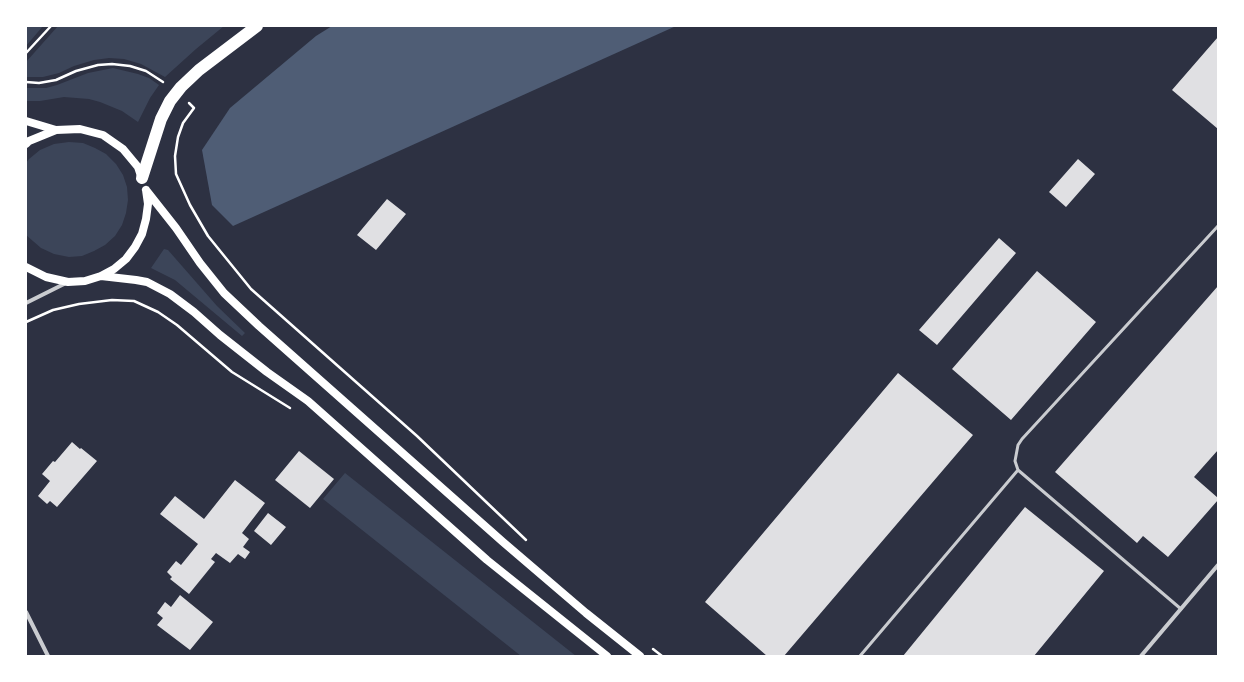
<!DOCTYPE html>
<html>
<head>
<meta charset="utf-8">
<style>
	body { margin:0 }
	#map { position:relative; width:1244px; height:682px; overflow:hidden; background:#2d3142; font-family:"Noto Sans",sans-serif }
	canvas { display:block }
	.frame { position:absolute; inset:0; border:27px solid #fff; pointer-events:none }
</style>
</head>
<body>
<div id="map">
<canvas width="1244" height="682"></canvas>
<div class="frame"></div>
</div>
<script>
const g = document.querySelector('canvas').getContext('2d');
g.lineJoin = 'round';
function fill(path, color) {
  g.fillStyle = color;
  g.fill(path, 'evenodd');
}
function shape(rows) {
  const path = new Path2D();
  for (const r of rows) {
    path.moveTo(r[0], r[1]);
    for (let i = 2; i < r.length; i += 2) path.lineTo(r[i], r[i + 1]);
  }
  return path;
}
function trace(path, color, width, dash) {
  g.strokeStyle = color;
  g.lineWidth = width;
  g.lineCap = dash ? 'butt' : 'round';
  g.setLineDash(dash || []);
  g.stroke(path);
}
const green = shape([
	[26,26,43,26,26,46],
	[58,26,224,26,196,49,165,77,141,64,124,59,109,58,94,60,74,66,59,73,43,77,26,77,26,62],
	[113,68,138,74,149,78,159,85,150,98,138,122,122,111,100,102,89,99,64,97,40,101,26,101,26,88,46,88,57,85,88,73],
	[69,142,83,143,95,148,106,154,116,164,123,175,127,187,128,200,126,213,122,225,115,236,105,245,94,251,82,256,69,257,54,254,41,248,26,235,26,163,29,159,40,150,54,144],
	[164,249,168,250,217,306,245,333,242,336,175,280,151,268],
	[345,473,576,656,521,656,323,499]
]);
const water = shape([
	[332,26,676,26,233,226,212,205,202,150,230,108,316,36]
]);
const building = shape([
	[1218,37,1218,129,1172,90],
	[1078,159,1095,174,1066,207,1049,192],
	[387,199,406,214,376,250,357,235],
	[999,238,1016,253,937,345,919,330],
	[1037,271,1096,322,1011,420,952,369],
	[1218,286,1218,450,1194,477,1218,498,1218,500,1168,557,1143,536,1137,543,1055,472],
	[898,373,973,435,784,656,767,656,705,602],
	[72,442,80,449,81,448,97,461,57,507,50,501,47,504,38,496,50,481,42,474,53,461,55,462],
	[299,451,334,479,310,508,275,480],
	[235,480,265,503,242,533,249,539,243,547,250,552,245,559,238,554,230,563,216,553,211,559,215,562,189,594,170,579,172,577,167,572,176,561,181,565,198,544,160,514,175,496,204,519],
	[1025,507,1104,571,1034,656,903,656],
	[268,513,286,527,271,545,254,531],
	[180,595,213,622,190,650,157,625,163,618,157,613,165,602,171,607]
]);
const path = shape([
	[26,53,51,26],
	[26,82,39,83,56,80,76,71,98,65,112,64,130,66,146,71,163,82],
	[189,103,194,108,183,123,178,137,175,156,176,174,190,205,208,236,251,289,417,436,526,540],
	[26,322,53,310,79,304,112,300,134,301,158,312,177,325,232,372,290,408],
	[653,649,662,656]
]);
const service = shape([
	[1018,470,1015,461,1018,445,1022,439,1218,226],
	[860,656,1018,470,1181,609]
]);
const minor = shape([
	[26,303,66,283],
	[26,612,48,656],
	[1141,656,1218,565]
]);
const secondary = shape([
	[26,121,56,130],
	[26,144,29,141,56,130,80,129,103,135,123,149,138,167,142,179],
	[146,190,176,228,200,263,224,293,259,326,503,542,586,613,640,656],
	[26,267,46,277,68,282,85,281,101,276,114,269,126,259,135,247,142,234,146,219,148,204,146,190],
	[101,276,136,280,147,282,170,294,194,312,220,335,267,372,308,401,487,560,607,656]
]);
const motorway = shape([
	[142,178,161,119,170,101,181,87,199,70,257,26]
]);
fill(green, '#3c4559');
fill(water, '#4f5d75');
fill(building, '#e0e0e3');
trace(path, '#fff', 2.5);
trace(service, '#caccd0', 3);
trace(minor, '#caccd0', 4);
trace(secondary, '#fff', 8);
trace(motorway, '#fff', 12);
</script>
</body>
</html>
